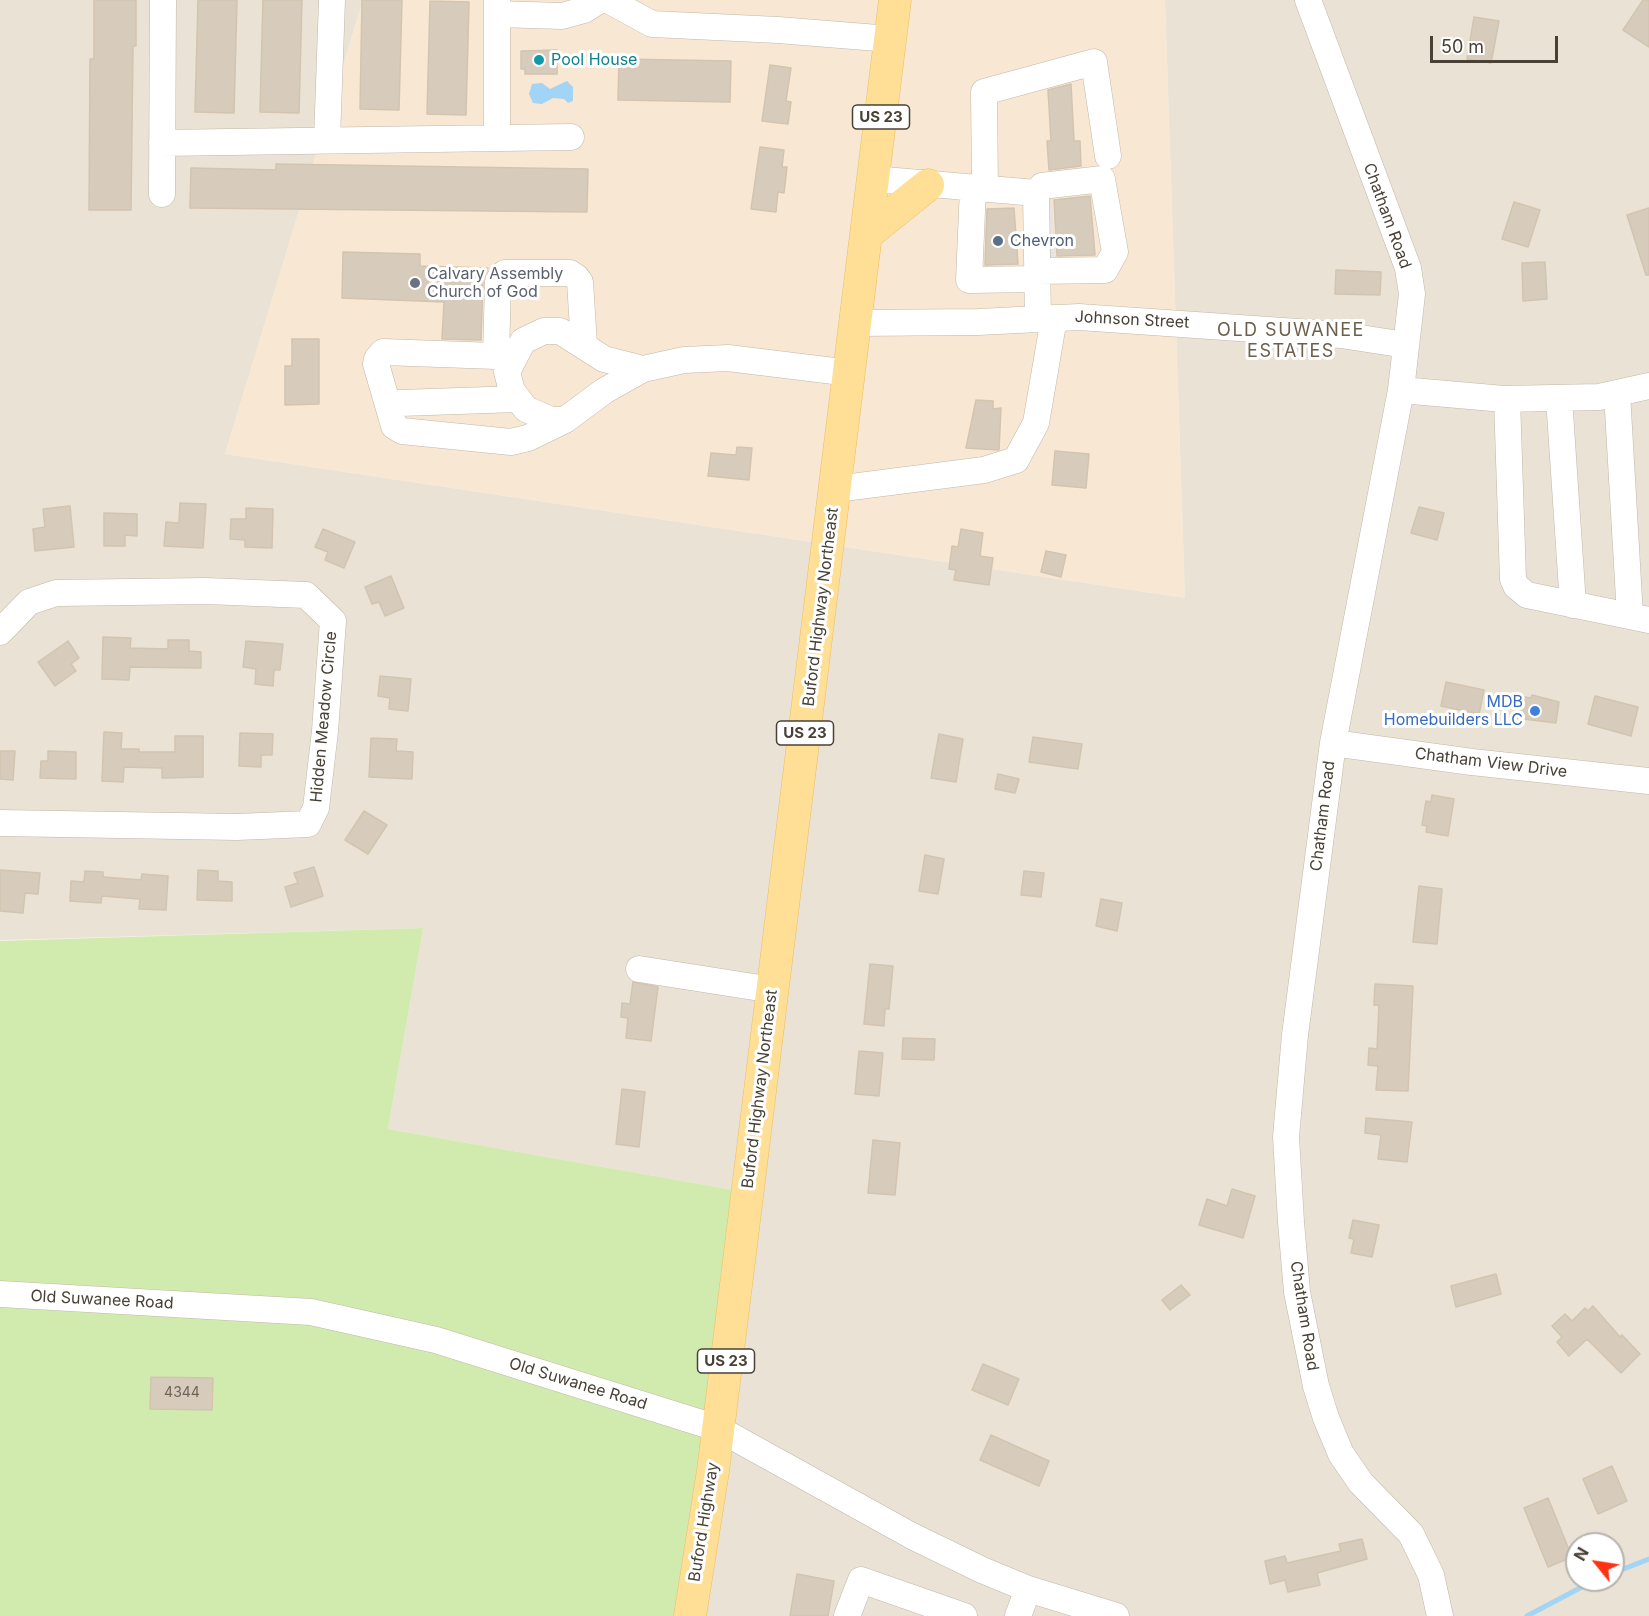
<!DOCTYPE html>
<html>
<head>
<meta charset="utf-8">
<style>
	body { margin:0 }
	#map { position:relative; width:1649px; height:1616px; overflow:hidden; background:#f5f1e8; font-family:Inter,sans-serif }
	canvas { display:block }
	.north { position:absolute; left:1565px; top:1532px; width:60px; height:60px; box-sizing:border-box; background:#fff; border:2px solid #b6b3af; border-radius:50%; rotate:300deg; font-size:16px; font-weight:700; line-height:24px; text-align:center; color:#494136 }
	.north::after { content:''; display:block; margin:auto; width:21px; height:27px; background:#ff3314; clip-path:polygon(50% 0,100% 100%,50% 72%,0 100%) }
	.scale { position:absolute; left:1430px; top:36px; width:128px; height:27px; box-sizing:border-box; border:3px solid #494136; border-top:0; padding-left:8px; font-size:18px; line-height:21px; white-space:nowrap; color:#494136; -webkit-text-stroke:4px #fff; paint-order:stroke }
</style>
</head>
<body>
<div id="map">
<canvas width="1649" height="1616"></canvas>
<div class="north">N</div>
<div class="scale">50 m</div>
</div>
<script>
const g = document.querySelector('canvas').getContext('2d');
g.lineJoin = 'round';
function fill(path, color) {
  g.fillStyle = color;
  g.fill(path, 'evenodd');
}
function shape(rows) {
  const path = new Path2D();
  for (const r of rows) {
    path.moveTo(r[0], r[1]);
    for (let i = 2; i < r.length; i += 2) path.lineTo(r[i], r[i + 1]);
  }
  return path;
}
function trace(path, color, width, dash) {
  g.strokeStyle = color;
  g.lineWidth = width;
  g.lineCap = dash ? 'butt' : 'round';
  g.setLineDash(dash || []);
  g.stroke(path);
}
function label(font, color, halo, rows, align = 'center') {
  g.font = font + ' Inter,sans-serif';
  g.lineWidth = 6;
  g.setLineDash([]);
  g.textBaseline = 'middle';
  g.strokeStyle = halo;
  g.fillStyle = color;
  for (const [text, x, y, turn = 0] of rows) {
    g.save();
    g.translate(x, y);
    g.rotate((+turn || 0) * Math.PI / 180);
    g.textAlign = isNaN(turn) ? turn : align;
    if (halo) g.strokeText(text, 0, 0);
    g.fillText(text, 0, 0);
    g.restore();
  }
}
const residential = shape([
	[0,0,363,0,225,454,1185,598,1165,0,1649,0,1649,1616,685,1616,739,1191,388,1129,423,928,0,940],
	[1577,1544,1613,1544,1613,1580,1577,1580]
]);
const commercial = shape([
	[363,0,1165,0,1185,598,225,454]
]);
const green = shape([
	[423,928,388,1129,739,1191,685,1616,0,1616,0,941]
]);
const parking = shape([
	[1040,190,1051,190,1056,261,1045,261]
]);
const water = shape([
	[567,81,573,87,573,101,568,103,564,99,553,98,542,104,533,103,529,94,532,84,542,83,550,89]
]);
const stream = shape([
	[1613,1573,1649,1559],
	[1527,1616,1595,1580]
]);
const building = shape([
	[94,0,136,0,136,46,133,46,131,210,89,210,90,59,94,59,94,0],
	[198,0,237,0,234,113,195,112,198,0],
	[263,0,302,0,299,113,260,112,263,0],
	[362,0,402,0,399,110,360,109,362,0],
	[1643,0,1649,0,1649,47,1623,30,1643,0],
	[430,1,469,2,466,115,427,114,430,1],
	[1474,17,1499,21,1491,63,1467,59,1474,17],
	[557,50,557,74,525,74,525,69,521,69,521,51,557,50],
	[619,59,731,61,730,102,618,100,619,59],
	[770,65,791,68,786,101,791,102,788,124,762,121,770,65],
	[1071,84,1074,141,1080,141,1081,166,1049,170,1047,141,1051,141,1048,90,1071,84],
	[760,147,784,150,782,167,787,167,784,193,778,192,776,212,751,209,760,147],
	[276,164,588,169,587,212,190,208,191,168,276,170,276,164],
	[1090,196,1095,255,1057,256,1054,200,1090,196],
	[1514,202,1540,210,1528,247,1502,239,1514,202],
	[1014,208,1018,264,985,265,987,209,1014,208],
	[1649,208,1649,275,1646,275,1627,215,1649,208],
	[343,252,420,254,420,266,488,268,483,281,481,340,442,339,444,302,342,298,343,252],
	[1545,262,1547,299,1523,301,1522,263,1545,262],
	[1336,270,1381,272,1380,295,1335,294,1336,270],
	[292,339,319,339,319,404,285,405,285,366,292,366,292,339],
	[976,400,993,401,993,409,1001,408,999,450,966,448,976,400],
	[737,447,752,448,749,480,708,476,711,453,736,455,737,447],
	[1055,451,1089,454,1086,488,1052,485,1055,451],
	[180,503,206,504,203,548,164,546,166,522,179,523,180,503],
	[70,506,74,547,35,551,33,529,45,527,43,509,70,506],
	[1419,507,1444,513,1437,540,1411,533,1419,507],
	[246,508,273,509,272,548,245,547,245,540,230,539,231,519,246,519,246,508],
	[104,513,137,514,137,536,125,535,125,546,104,546,104,513],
	[323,529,355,542,344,568,325,560,328,552,315,547,323,529],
	[961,529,983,533,980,556,993,558,989,585,954,580,956,570,949,569,952,546,958,547,961,529],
	[1046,551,1066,555,1061,577,1041,572,1046,551],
	[391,576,404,608,385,616,379,602,372,604,365,587,391,576],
	[103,637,131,638,130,648,168,649,168,640,189,640,189,651,201,652,201,668,130,667,129,680,102,679,103,637],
	[68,641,79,658,71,664,76,671,55,686,38,662,68,641],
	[246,641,283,644,280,670,274,670,273,686,255,684,256,669,243,667,246,641],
	[380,676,411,679,408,711,389,709,390,698,378,696,380,676],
	[1446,682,1484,690,1479,714,1441,706,1446,682],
	[1532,695,1559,702,1556,723,1515,718,1518,696,1531,698,1532,695],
	[1595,696,1638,707,1631,736,1588,724,1595,696],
	[104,732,122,733,121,749,139,749,139,752,175,752,175,736,203,736,203,777,162,778,162,768,124,767,123,782,102,781,104,732],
	[240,733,273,734,272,755,261,755,261,767,239,766,240,733],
	[939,734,963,739,956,782,931,778,939,734],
	[1033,737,1082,744,1078,769,1029,762,1033,737],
	[371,738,397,739,396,751,413,752,412,779,369,777,371,738],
	[0,751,15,751,13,780,0,779,0,751],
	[48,751,76,752,76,779,40,778,41,761,48,761,48,751],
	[998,774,1019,779,1015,793,995,789,998,774],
	[1432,795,1454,799,1448,836,1426,832,1427,826,1422,825,1426,801,1431,802,1432,795],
	[364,811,387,825,368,854,345,840,364,811],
	[925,855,944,859,938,894,919,891,925,855],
	[314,867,323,896,291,907,285,887,298,883,294,873,314,867],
	[0,870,40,873,38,894,25,893,23,913,0,911,0,870],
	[198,870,218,871,218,881,232,882,232,901,197,900,198,870],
	[85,871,103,872,103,877,141,880,142,874,168,876,166,910,139,909,140,899,102,896,101,903,70,901,71,881,84,882,85,871],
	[1024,871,1044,873,1041,897,1021,895,1024,871],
	[1419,886,1442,889,1437,944,1413,942,1419,886],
	[1101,899,1122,903,1117,931,1096,926,1101,899],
	[870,964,893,966,889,1009,885,1009,884,1026,864,1024,870,964],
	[633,982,658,987,651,1041,626,1038,628,1018,621,1017,622,1003,630,1004,633,982],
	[1375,984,1413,986,1408,1091,1376,1090,1378,1066,1368,1065,1369,1048,1377,1049,1379,1005,1374,1005,1375,984],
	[903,1038,935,1039,934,1060,902,1059,903,1038],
	[859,1051,883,1053,879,1096,855,1094,859,1051],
	[622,1089,645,1092,639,1147,616,1144,622,1089],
	[1366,1118,1412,1122,1407,1162,1378,1159,1381,1135,1365,1133,1366,1118],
	[873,1140,900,1143,895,1195,868,1193,873,1140],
	[1232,1189,1255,1196,1243,1238,1199,1225,1207,1199,1227,1206,1232,1189],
	[1353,1220,1379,1225,1372,1257,1351,1253,1354,1239,1349,1238,1353,1220],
	[1496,1274,1501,1294,1456,1307,1451,1286,1496,1274],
	[1181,1285,1190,1295,1170,1310,1162,1300,1181,1285],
	[1593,1306,1620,1337,1622,1335,1640,1354,1621,1373,1587,1339,1569,1356,1557,1342,1562,1337,1552,1326,1565,1314,1572,1321,1585,1308,1588,1311,1593,1306],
	[983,1364,1019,1379,1008,1405,972,1390,983,1364],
	[151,1377,213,1378,212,1410,150,1409,151,1377],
	[991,1435,1049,1461,1039,1486,980,1460,991,1435],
	[1612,1466,1627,1501,1598,1514,1583,1479,1612,1466],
	[1548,1498,1572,1557,1548,1567,1524,1508,1548,1498],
	[1362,1539,1367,1559,1317,1573,1320,1585,1288,1592,1285,1580,1270,1584,1265,1561,1285,1556,1287,1563,1341,1551,1339,1544,1362,1539],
	[797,1574,834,1581,828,1616,790,1616,797,1574]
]);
const minor = shape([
	[497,0,497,138],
	[608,0,652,24,778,30,890,39],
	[1308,0,1408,268,1412,294,1401,390,1333,743,1295,1035,1286,1137,1291,1222,1297,1292,1316,1386,1326,1418,1341,1454,1361,1483,1411,1534,1431,1575,1440,1616],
	[497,14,562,16,584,10,600,0],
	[327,140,332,0],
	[162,143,571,137],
	[873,179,1036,193,1038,319],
	[973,188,969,280,1037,279],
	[985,189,984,92,1094,62,1108,156],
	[1036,193,1042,186,1102,179,1115,252,1105,270,1037,271],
	[162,194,163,0],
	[857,323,978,322,1079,317,1341,335,1406,345],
	[643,369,604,359,560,331,544,331,523,341,507,372,512,391,526,409,551,420,565,420,604,391,643,369,684,360,728,358,850,373],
	[1401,390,1504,399,1599,397,1649,386],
	[1617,393,1630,616],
	[1559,398,1573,605],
	[1507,399,1513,579,1516,586,1527,595,1649,620],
	[389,408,400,403,518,399],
	[565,420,528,438,511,442,402,431,394,426,376,364,377,359,383,352,496,356,498,281,505,273,570,273,576,277,580,282,584,344],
	[836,489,984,470,1016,460,1036,423,1054,318],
	[0,632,29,602,56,593,206,591,306,595,333,621,325,731,316,808,308,824,237,827,0,823],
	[1333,743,1472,762,1649,781],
	[639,969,773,990],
	[0,1294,311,1312,436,1340,717,1428,912,1536,982,1570,1028,1589,1116,1616],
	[847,1616,861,1580,964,1616],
	[1018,1616,1028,1589]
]);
const major = shape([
	[867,234,928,185],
	[690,1616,713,1471,895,0]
]);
const markers = [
	[539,60,6,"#0f9aa8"],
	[998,241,6,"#5c6f8a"],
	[415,283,6,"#6b7280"],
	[1535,711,6,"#3f7fe0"]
];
const numberNames = [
	["4344",182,1393]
];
const shields = [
	[881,117,57],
	[805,733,57],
	[726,1361,57]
];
const shieldNames = [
	["US 23",881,117],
	["US 23",805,733],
	["US 23",726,1361]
];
const cultureNames = [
	["Pool House",551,60]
];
const streetNames = [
	["Chatham Road",1387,216,70],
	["Johnson Street",1132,320,3],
	["Buford Highway Northeast",821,607,-83],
	["Hidden Meadow Circle",324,717,-85],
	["Chatham View Drive",1491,763,7],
	["Chatham Road",1323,816,-83],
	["Buford Highway Northeast",760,1089,-83],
	["Old Suwanee Road",102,1300,3],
	["Chatham Road",1304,1316,81],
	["Old Suwanee Road",578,1384,17],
	["Buford Highway",704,1522,-81]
];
const serviceNames = [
	["Chevron",1010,241]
];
const worshipNames = [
	["Calvary Assembly",427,274],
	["Church of God",427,292]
];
const shopNames = [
	["MDB",1523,702],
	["Homebuilders LLC",1523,720]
];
const neighbourhoodNames = [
	["OLD SUWANEE",1291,331],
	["ESTATES",1291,352]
];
fill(residential, '#e9e2d5');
fill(commercial, '#f8e7d2');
fill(green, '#d1ebae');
fill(parking, '#e6e3e0');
fill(water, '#a1d4f5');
trace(stream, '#a1d4f5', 5);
fill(building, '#d7ccbc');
trace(building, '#d2c4af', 1.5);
trace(minor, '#c1b8a9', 27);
trace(major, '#ebbe5f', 33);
trace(minor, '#fff', 26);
trace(major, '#ffdf96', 32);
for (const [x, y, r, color] of markers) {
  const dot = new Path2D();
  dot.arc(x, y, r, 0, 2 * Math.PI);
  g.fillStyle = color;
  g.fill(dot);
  trace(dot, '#fff', 2);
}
label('14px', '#6c6458', null, numberNames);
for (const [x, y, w] of shields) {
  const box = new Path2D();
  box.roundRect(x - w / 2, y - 12, w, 24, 4.5);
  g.fillStyle = '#fff';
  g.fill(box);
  trace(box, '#494136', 1.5);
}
label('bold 15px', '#494136', null, shieldNames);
label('16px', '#0d838f', '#fff', cultureNames, 'left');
label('16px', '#494136', '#fff', streetNames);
label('16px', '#4e5e75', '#fff', serviceNames, 'left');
label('16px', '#5b616d', '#fff', worshipNames, 'left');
label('16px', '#366cbe', '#fff', shopNames, 'right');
g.letterSpacing = '1.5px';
label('18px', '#6c5f4c', '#fff', neighbourhoodNames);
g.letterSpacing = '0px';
</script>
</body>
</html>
